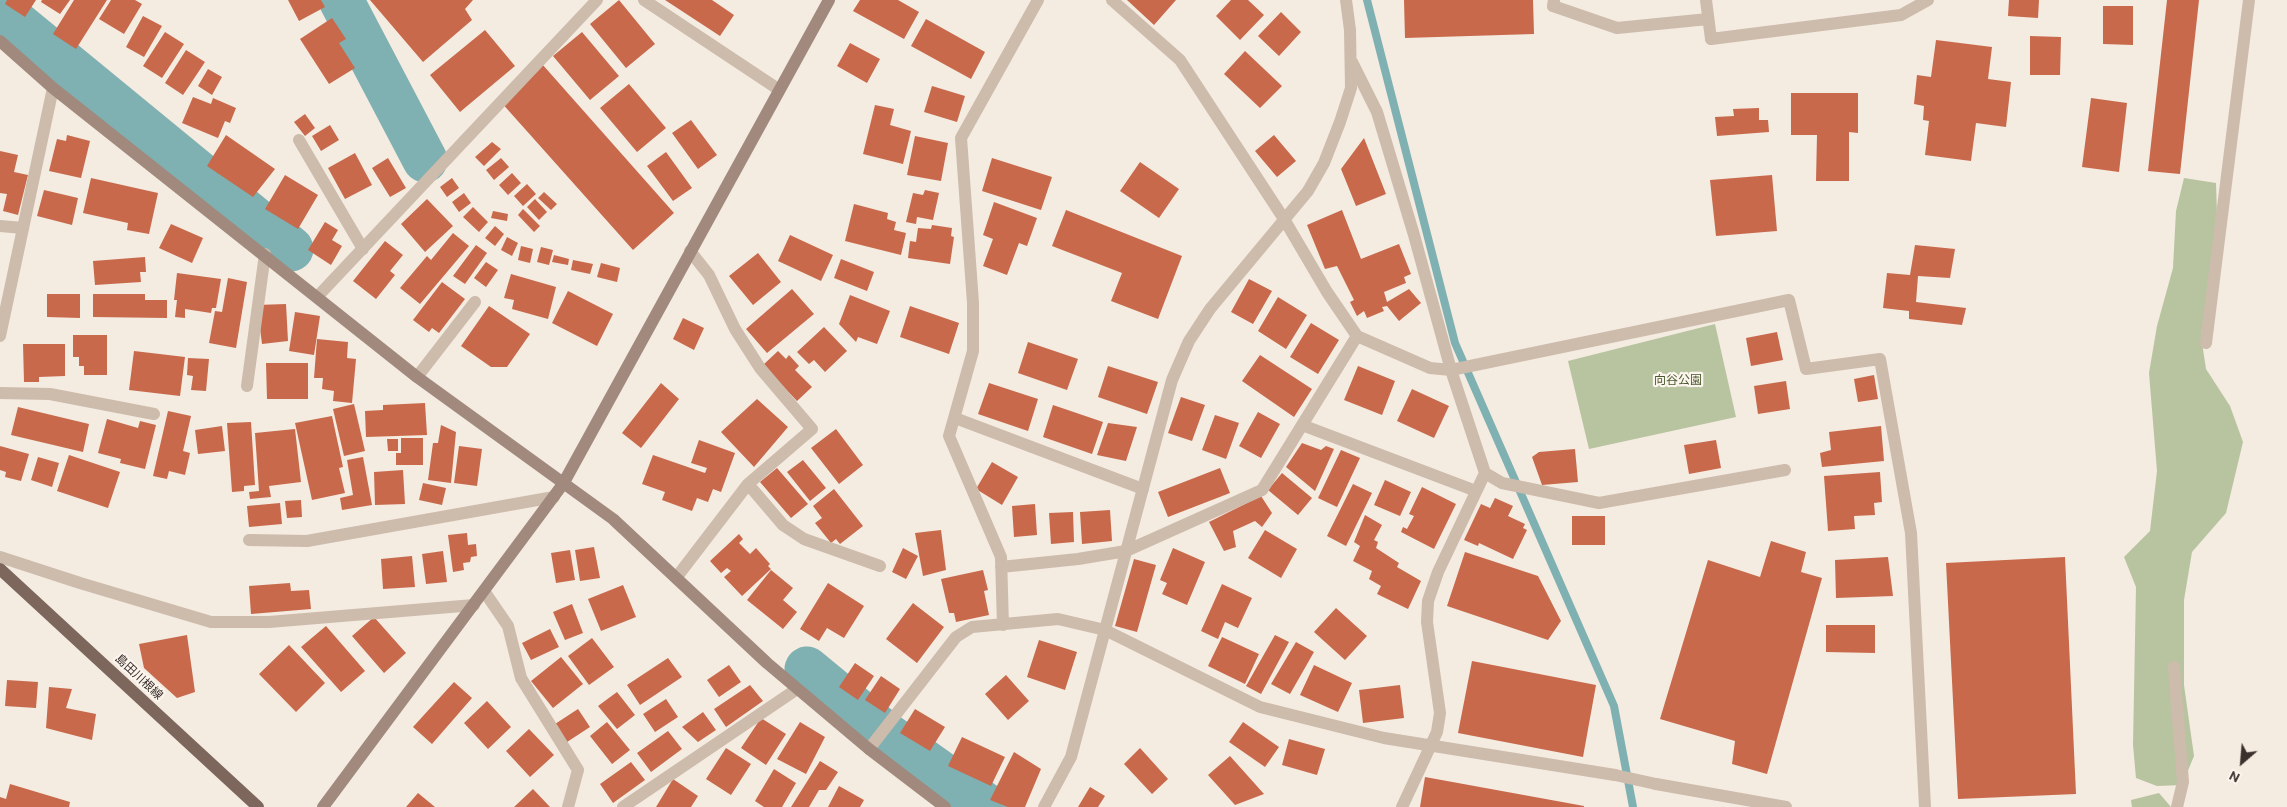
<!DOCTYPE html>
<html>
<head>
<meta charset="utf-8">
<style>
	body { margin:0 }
	#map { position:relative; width:2287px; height:807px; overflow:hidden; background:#f4ebe1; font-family:Overpass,sans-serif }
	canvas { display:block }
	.north { position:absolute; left:2217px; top:737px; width:50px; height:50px; -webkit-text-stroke:4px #fbf5ee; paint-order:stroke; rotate:207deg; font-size:14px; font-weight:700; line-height:20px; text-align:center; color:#3b302b }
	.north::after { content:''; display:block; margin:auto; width:18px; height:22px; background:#3b302b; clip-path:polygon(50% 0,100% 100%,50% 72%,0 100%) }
</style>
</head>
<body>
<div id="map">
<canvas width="2287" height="807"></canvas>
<div class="north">N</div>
</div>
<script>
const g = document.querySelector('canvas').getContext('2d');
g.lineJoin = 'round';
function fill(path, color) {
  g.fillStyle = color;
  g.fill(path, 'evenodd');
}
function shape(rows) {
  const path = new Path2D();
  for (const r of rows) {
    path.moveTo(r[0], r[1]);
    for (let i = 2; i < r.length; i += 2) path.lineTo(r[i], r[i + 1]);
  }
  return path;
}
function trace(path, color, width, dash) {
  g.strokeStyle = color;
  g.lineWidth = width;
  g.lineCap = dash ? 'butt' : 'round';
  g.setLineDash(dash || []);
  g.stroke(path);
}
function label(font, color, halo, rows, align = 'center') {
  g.font = font + ' Overpass,"Noto Sans JP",sans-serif';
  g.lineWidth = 4.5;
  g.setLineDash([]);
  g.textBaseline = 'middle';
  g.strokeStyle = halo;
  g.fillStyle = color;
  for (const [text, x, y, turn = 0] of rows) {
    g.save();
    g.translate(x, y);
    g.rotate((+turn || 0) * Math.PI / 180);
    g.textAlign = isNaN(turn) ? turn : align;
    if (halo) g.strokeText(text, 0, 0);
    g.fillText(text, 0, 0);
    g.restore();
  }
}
const green = shape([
	[2184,178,2216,183,2218,245,2201,336,2206,369,2230,406,2243,442,2226,513,2192,552,2184,600,2184,685,2194,756,2182,785,2157,786,2136,778,2133,745,2136,587,2124,557,2150,531,2157,471,2149,373,2157,326,2173,268,2176,211],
	[1715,324,1736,417,1589,449,1568,361],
	[2159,793,2171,807,2132,807,2131,800]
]);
const stream = shape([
	[1367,0,1455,343,1614,706,1633,807]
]);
const river = shape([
	[341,0,425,160],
	[0,10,291,249],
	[807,669,887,735,988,807]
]);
const building = shape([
	[7,0,36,0,25,17,5,4],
	[42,0,70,0,60,14,41,2],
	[74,0,107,0,76,49,53,34],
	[111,0,135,0,142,4,124,34,99,19],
	[288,0,321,0,325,7,299,21],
	[370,0,473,0,465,9,472,20,423,62],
	[619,0,655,44,626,68,590,24],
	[665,0,712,0,734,15,720,36],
	[860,0,898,0,919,12,904,39,853,11],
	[1127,0,1176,0,1154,25],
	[1231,0,1248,0,1264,15,1240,40,1216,16],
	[1404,0,1533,0,1534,34,1405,38],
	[2009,0,2039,0,2038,18,2008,16],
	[2167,0,2199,0,2180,174,2148,171],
	[2103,6,2133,6,2133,45,2103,44],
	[1281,12,1301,32,1279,56,1258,36],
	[143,16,162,26,144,57,126,47],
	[332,18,346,39,339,43,355,68,329,84,300,39],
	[926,19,985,52,971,79,911,46],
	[485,30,515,66,460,112,430,75],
	[165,32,184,44,162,78,143,66],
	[582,32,619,76,590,100,553,56],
	[2030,36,2061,37,2060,75,2030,75],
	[1936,40,1992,47,1988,79,2011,82,2006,127,1976,123,1971,161,1925,155,1929,121,1923,120,1924,106,1914,104,1917,75,1931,77],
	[850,43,880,59,867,83,837,66],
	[186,50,205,62,183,95,165,83],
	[1245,51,1282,86,1260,108,1224,74],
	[542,64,674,213,633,250,500,101],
	[208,69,222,77,212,95,198,86],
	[629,84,666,128,637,152,600,108],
	[932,86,965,96,957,122,924,112],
	[1791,93,1858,93,1858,133,1849,132,1849,181,1816,181,1817,135,1791,135],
	[193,97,211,104,213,98,236,108,230,123,225,121,218,138,182,123],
	[2091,98,2127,103,2119,172,2082,167],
	[875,105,894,109,890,125,911,131,903,164,863,154],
	[1759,108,1759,120,1768,120,1769,132,1717,136,1715,117,1734,116,1733,109],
	[305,114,315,128,305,136,294,122],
	[691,120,717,155,698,169,672,133],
	[330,125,339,140,321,151,312,136],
	[67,135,90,141,81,178,49,171,57,139,66,141],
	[226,135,275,169,253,197,207,166],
	[1274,135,1296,161,1277,177,1255,151],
	[915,136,948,143,941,181,907,175],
	[1364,138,1386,194,1356,206,1341,169],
	[492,142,501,149,484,166,475,157],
	[0,151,18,155,14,172,28,175,18,215,3,211,7,194,0,193],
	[666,152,692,188,673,201,647,166],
	[355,153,372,185,345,199,328,168],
	[388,158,406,188,390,197,372,168],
	[501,158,509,167,494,180,486,170],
	[992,158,1052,177,1041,210,982,191],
	[1140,162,1179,189,1159,218,1120,191],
	[512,173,521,183,508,195,499,185],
	[285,175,318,195,298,229,265,209],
	[1772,175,1777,231,1716,236,1710,180],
	[91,178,158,193,149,234,127,230,128,223,83,213],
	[452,178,459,188,447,197,440,187],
	[527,184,536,194,523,206,514,196],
	[44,190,78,198,72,225,37,216],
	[925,190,939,193,933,220,917,217,916,224,906,222,913,193,923,195],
	[544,192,557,204,551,210,538,198],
	[464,193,471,203,459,212,452,202],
	[427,199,453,226,425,252,401,224],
	[535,199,547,212,539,220,527,207],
	[994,202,1037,218,1027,246,1019,243,1007,275,983,266,993,239,983,235],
	[854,204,888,213,887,219,896,222,894,230,906,233,901,255,845,241],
	[473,207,488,222,479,232,463,217],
	[523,209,540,226,534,232,518,215],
	[1066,210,1182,256,1158,319,1111,301,1122,273,1052,246],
	[1342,210,1361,259,1399,244,1411,274,1404,277,1406,283,1384,292,1387,302,1409,289,1421,303,1399,321,1387,306,1382,307,1384,311,1367,318,1364,311,1357,316,1350,302,1354,300,1337,266,1325,269,1307,225],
	[493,211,508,214,507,221,491,218],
	[325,222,338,230,332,240,342,246,331,265,308,250],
	[171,224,203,238,192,263,159,248],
	[932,225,952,228,951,236,954,237,950,264,908,258,910,241,916,242,918,228,931,229],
	[495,226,504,234,495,246,485,238],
	[453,233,469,246,420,304,400,288,427,256,431,260],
	[790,235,833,255,821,281,778,261],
	[507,237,518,243,512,256,501,250],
	[385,241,403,255,390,271,395,275,376,299,353,281],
	[476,245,487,253,465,284,453,276],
	[1915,245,1955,249,1950,278,1918,276,1916,302,1966,308,1962,325,1909,319,1909,311,1883,308,1887,273,1910,275],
	[521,246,533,249,530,263,518,260],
	[541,247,553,250,549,265,537,262],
	[758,253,781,282,753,305,729,276],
	[554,255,569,259,568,265,552,262],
	[145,257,146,272,140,272,141,282,95,285,93,261],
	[841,259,874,272,867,291,834,278],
	[573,260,593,264,590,274,571,270],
	[486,262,498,270,486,287,474,278],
	[601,263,620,268,617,282,597,277],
	[177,273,221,279,216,308,212,308,211,313,185,309,185,318,175,317,177,300,174,300],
	[511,274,556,287,548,319,512,309,514,300,504,298],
	[228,278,247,282,236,348,209,343,215,311,222,312],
	[1249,279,1272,291,1253,324,1231,312],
	[442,282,465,299,439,333,432,328,429,332,413,320],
	[792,289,814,314,767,353,746,329],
	[568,291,613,314,597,346,552,323],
	[47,294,80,294,80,318,47,317],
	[93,294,145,294,145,300,167,300,167,318,93,317],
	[850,295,890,311,877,344,858,337,856,342,839,324],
	[1278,297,1307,315,1286,349,1258,331],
	[286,304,288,341,262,344,257,305],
	[489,306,530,334,507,367,491,367,461,346],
	[910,306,959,323,949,354,900,337],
	[295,312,320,316,314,355,289,351],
	[683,318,704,328,694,350,673,339],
	[1311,323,1339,340,1318,374,1290,357],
	[824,327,847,351,825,372,814,360,809,364,797,352],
	[1777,332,1783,360,1751,366,1746,338],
	[73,335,107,335,107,375,84,375,84,366,79,366,79,357,73,357],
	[317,339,348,342,347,358,356,359,352,403,333,401,334,391,322,389,323,378,314,378],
	[1028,342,1078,359,1067,390,1018,373],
	[23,344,65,344,65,376,39,377,39,382,24,382],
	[134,351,185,357,180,396,129,390],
	[778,351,786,359,789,355,799,366,795,370,812,387,797,401,763,365],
	[1260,355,1312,389,1294,417,1242,381],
	[188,358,209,359,206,391,191,390,193,376,187,375],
	[266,363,308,363,308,399,267,399],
	[1108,366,1158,382,1147,414,1098,397],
	[1358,366,1395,381,1382,415,1344,400],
	[1874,375,1878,399,1858,402,1854,379],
	[1786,381,1790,409,1758,414,1754,386],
	[661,383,679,399,641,448,622,433],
	[989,383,1038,399,1028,431,978,414],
	[1412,389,1449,406,1434,438,1397,421],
	[1181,397,1205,405,1192,441,1168,433],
	[757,399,788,427,754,467,721,432],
	[425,403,427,435,366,437,365,411,383,410,383,405],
	[354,404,365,451,344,456,333,409],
	[1053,405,1103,422,1092,454,1043,437],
	[18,407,89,424,83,452,11,435],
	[168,411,191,416,183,451,190,453,185,475,169,471,167,479,153,476],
	[1258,412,1280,424,1261,458,1239,446],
	[1215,415,1239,423,1226,459,1202,450],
	[332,416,343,467,339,468,345,493,312,500,295,423],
	[107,419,138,428,140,421,156,425,145,469,120,463,121,459,98,453],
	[251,422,255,485,244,486,244,491,232,492,227,423],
	[1108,423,1137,427,1126,461,1097,455],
	[441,425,456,432,451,483,428,480,433,443,438,443],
	[222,426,225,451,198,454,195,430],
	[1881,426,1884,461,1822,467,1820,453,1831,450,1829,432],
	[295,429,301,482,269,486,271,497,250,499,249,492,259,491,255,433],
	[836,429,863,465,839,484,811,448],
	[401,438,423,438,423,465,396,465,396,453,401,453],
	[387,439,398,439,398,451,388,451],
	[699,440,735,453,721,492,713,489,708,502,697,498,692,511,662,500,665,492,642,484,653,455,705,473,707,468,691,463],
	[1716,440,1721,468,1689,474,1684,445],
	[1302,443,1321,450,1326,446,1334,449,1315,491,1286,467],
	[0,446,29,454,21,481,5,477,6,472,0,470],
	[459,446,482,449,477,486,454,483],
	[1575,449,1578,482,1542,485,1532,457,1539,452],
	[1341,450,1360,458,1337,507,1318,498],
	[69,455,120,472,108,508,57,491],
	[38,457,59,463,52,487,31,480],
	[363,457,372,505,342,510,340,498,353,495,347,460],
	[803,460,826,488,810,501,787,472],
	[992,462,1018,477,1002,505,976,489],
	[777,468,808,504,791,518,760,482],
	[1220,468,1230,493,1168,517,1158,492],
	[403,470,405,504,375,505,374,472],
	[1880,472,1882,502,1874,503,1875,515,1854,516,1855,529,1828,531,1824,476],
	[1282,473,1312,498,1298,515,1268,490],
	[1385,480,1411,492,1400,516,1374,505],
	[423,483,446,488,442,505,419,500],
	[1353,484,1372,493,1346,546,1327,536],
	[1422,487,1456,504,1434,549,1401,532,1403,527,1407,529,1414,516,1409,514],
	[834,489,863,526,840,544,836,539,831,543,815,523,822,518,813,506],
	[1261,496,1272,513,1262,527,1255,521,1233,531,1236,547,1224,551,1209,522],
	[1495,498,1513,506,1508,516,1525,524,1523,528,1527,530,1513,559,1479,543,1478,546,1464,540,1481,504,1490,508],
	[301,500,302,517,287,518,285,501],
	[280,503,282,524,249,527,247,506],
	[1035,504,1037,535,1014,537,1012,506],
	[1110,510,1112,541,1082,544,1080,512],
	[1073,512,1074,542,1051,544,1049,513],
	[1365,515,1382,525,1374,540,1378,542,1376,548,1399,563,1397,567,1421,581,1408,609,1377,594,1381,586,1369,579,1372,571,1353,561,1360,546,1354,542],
	[1572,516,1605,516,1605,545,1572,545],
	[941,530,946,570,923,576,915,533],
	[1265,530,1297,549,1281,578,1248,558],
	[467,533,468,545,476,544,477,556,471,557,470,562,463,563,464,570,453,572,448,535],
	[739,534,743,539,739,543,750,554,756,548,770,564,768,566,771,569,742,596,724,577,731,571,727,568,721,573,710,561],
	[1771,541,1806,552,1801,572,1822,578,1767,774,1732,764,1735,741,1660,719,1708,560,1760,577],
	[594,547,600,578,580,581,575,550],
	[903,548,918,556,906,579,892,572],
	[1173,548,1205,562,1187,605,1162,594,1167,583,1160,580],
	[570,550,575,580,556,583,551,553],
	[443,551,447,582,426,584,422,554],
	[1465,552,1538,576,1561,621,1548,640,1447,606],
	[412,556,415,587,383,589,381,559],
	[1888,557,1893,596,1836,598,1835,560],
	[2065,557,2076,794,1958,799,1946,563],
	[1134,559,1156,565,1137,632,1115,626],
	[771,570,793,588,783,600,797,612,783,629,747,600],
	[983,570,988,590,984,591,989,615,956,622,954,613,949,613,941,579],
	[290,583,291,591,309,590,311,609,251,614,249,586],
	[828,583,864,606,844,638,827,628,819,641,800,629],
	[1222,584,1252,598,1238,628,1225,622,1218,639,1201,631],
	[623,585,636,617,601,631,588,599],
	[913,603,944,627,917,663,886,639],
	[572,604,583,633,565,640,553,612],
	[1336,608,1367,636,1345,660,1314,632],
	[374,617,406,653,384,673,352,636],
	[1826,625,1875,625,1875,653,1826,652],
	[326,626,365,671,341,692,301,647],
	[550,629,559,647,531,660,522,643],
	[187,635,195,692,177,698,144,668,139,644],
	[1275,635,1289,642,1261,694,1246,686],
	[1222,637,1259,654,1245,684,1208,666],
	[592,638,614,667,589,685,568,656],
	[1039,640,1077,652,1065,690,1027,677],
	[1296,642,1314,652,1290,694,1271,684],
	[289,645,325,683,296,712,259,674],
	[561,657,583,684,553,708,531,681],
	[668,658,682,677,640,705,627,685],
	[1472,661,1596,685,1583,757,1458,733],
	[855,663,874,676,858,700,839,687],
	[729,665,741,682,719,697,707,680],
	[1314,665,1352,683,1338,712,1300,695],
	[1006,675,1029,701,1008,720,985,694],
	[881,676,900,689,885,713,865,700],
	[7,680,38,682,36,708,5,706],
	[454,682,472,698,432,744,413,727],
	[750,685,763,701,726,727,714,709],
	[1400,685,1404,718,1363,723,1359,690],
	[49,687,72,689,66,708,96,714,92,740,46,728],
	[617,692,635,715,617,729,598,706],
	[666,699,678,717,655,732,643,714],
	[487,701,511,727,488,749,464,723],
	[578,709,590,727,567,742,555,724],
	[915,709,945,727,930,751,900,733],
	[703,712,716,730,698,742,682,727],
	[761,718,786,734,766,765,741,748],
	[607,722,630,750,612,764,590,736],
	[800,722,825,737,806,774,777,759],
	[1243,722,1279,747,1265,767,1229,742],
	[529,729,554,755,530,777,506,751],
	[668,731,682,749,651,772,637,753],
	[962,737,1005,757,991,786,948,766],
	[1289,739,1325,749,1317,775,1282,765],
	[726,748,751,764,731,795,706,779],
	[1140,748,1168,779,1152,794,1124,764],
	[1014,752,1041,769,1025,807,1008,807,990,800],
	[1230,756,1264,794,1235,805,1208,775],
	[820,761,838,772,826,790,819,790,809,807,791,807],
	[631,762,645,780,613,803,600,784],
	[774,769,796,783,782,807,764,807,755,801],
	[1425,777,1584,806,1584,807,1420,807],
	[673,779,698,796,691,807,656,807],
	[10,784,70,802,69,807,0,807,0,797,6,799],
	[839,786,864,800,860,807,828,807],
	[1090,787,1105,796,1098,807,1078,807],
	[533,789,550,807,514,807],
	[418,793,435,807,406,807]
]);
const lane = shape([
	[1554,0,1553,6,1617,28,1708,19],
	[1706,0,1711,39],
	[690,251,709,275,735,329,760,368,812,429,748,484],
	[1451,370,1789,300,1806,369,1880,359,1911,533,1925,807],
	[955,418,1143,489],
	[676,578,748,484,783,525,804,539,880,566],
	[1615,775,1656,784]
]);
const street = shape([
	[644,0,778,89],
	[1112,0,1180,60,1284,219,1327,292,1357,336,1430,368,1451,370],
	[1711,39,1901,15,1928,0],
	[1352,62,1377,112,1414,235,1451,370,1485,473,1438,572,1428,601,1427,622,1440,713,1437,732,1402,807],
	[299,140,363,249],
	[0,226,23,228],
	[318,296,597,0],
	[0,336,53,88],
	[2206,343,2249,0],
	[417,377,475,302],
	[247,386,265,254],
	[0,393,50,394,154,414],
	[1302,425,1476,491],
	[1485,473,1502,483,1599,503,1785,470],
	[249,540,307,541,554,497],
	[0,557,80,583,211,622,269,622,474,605],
	[1001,567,1078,559,1126,551,1262,490,1357,336],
	[484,591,508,626,521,678,578,770,568,807],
	[1003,625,1001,557,949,436,973,351,973,303,961,138,1038,0],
	[2174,667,2183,782,2177,807],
	[869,749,956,637,972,627,1058,619,1105,630,1260,707,1384,738,1615,775],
	[1656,784,1786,807],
	[623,807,797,689],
	[1044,807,1071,757,1172,380,1189,341,1210,309,1308,191,1324,163,1340,122,1351,88,1350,30,1346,0]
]);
const secondary = shape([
	[0,41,53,88,417,377,613,519,767,663,869,749,945,807],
	[323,807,563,484,829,0]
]);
const primary = shape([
	[0,569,258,807]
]);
const parkNames = [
	["向谷公園",1678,382]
];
const streetNames = [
	["島田川根線",138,678,43]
];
fill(green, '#b8c4a0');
trace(stream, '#7fb0b2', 8);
trace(river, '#7fb0b2', 45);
fill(building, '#c8694b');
trace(lane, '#cdbbac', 12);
trace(street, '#cdbbac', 12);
trace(secondary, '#a18a7d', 12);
trace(primary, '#7d675c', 12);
label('12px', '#4a5a2e', '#fbf5ee', parkNames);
label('12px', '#3b302b', '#fbf5ee', streetNames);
</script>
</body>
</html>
